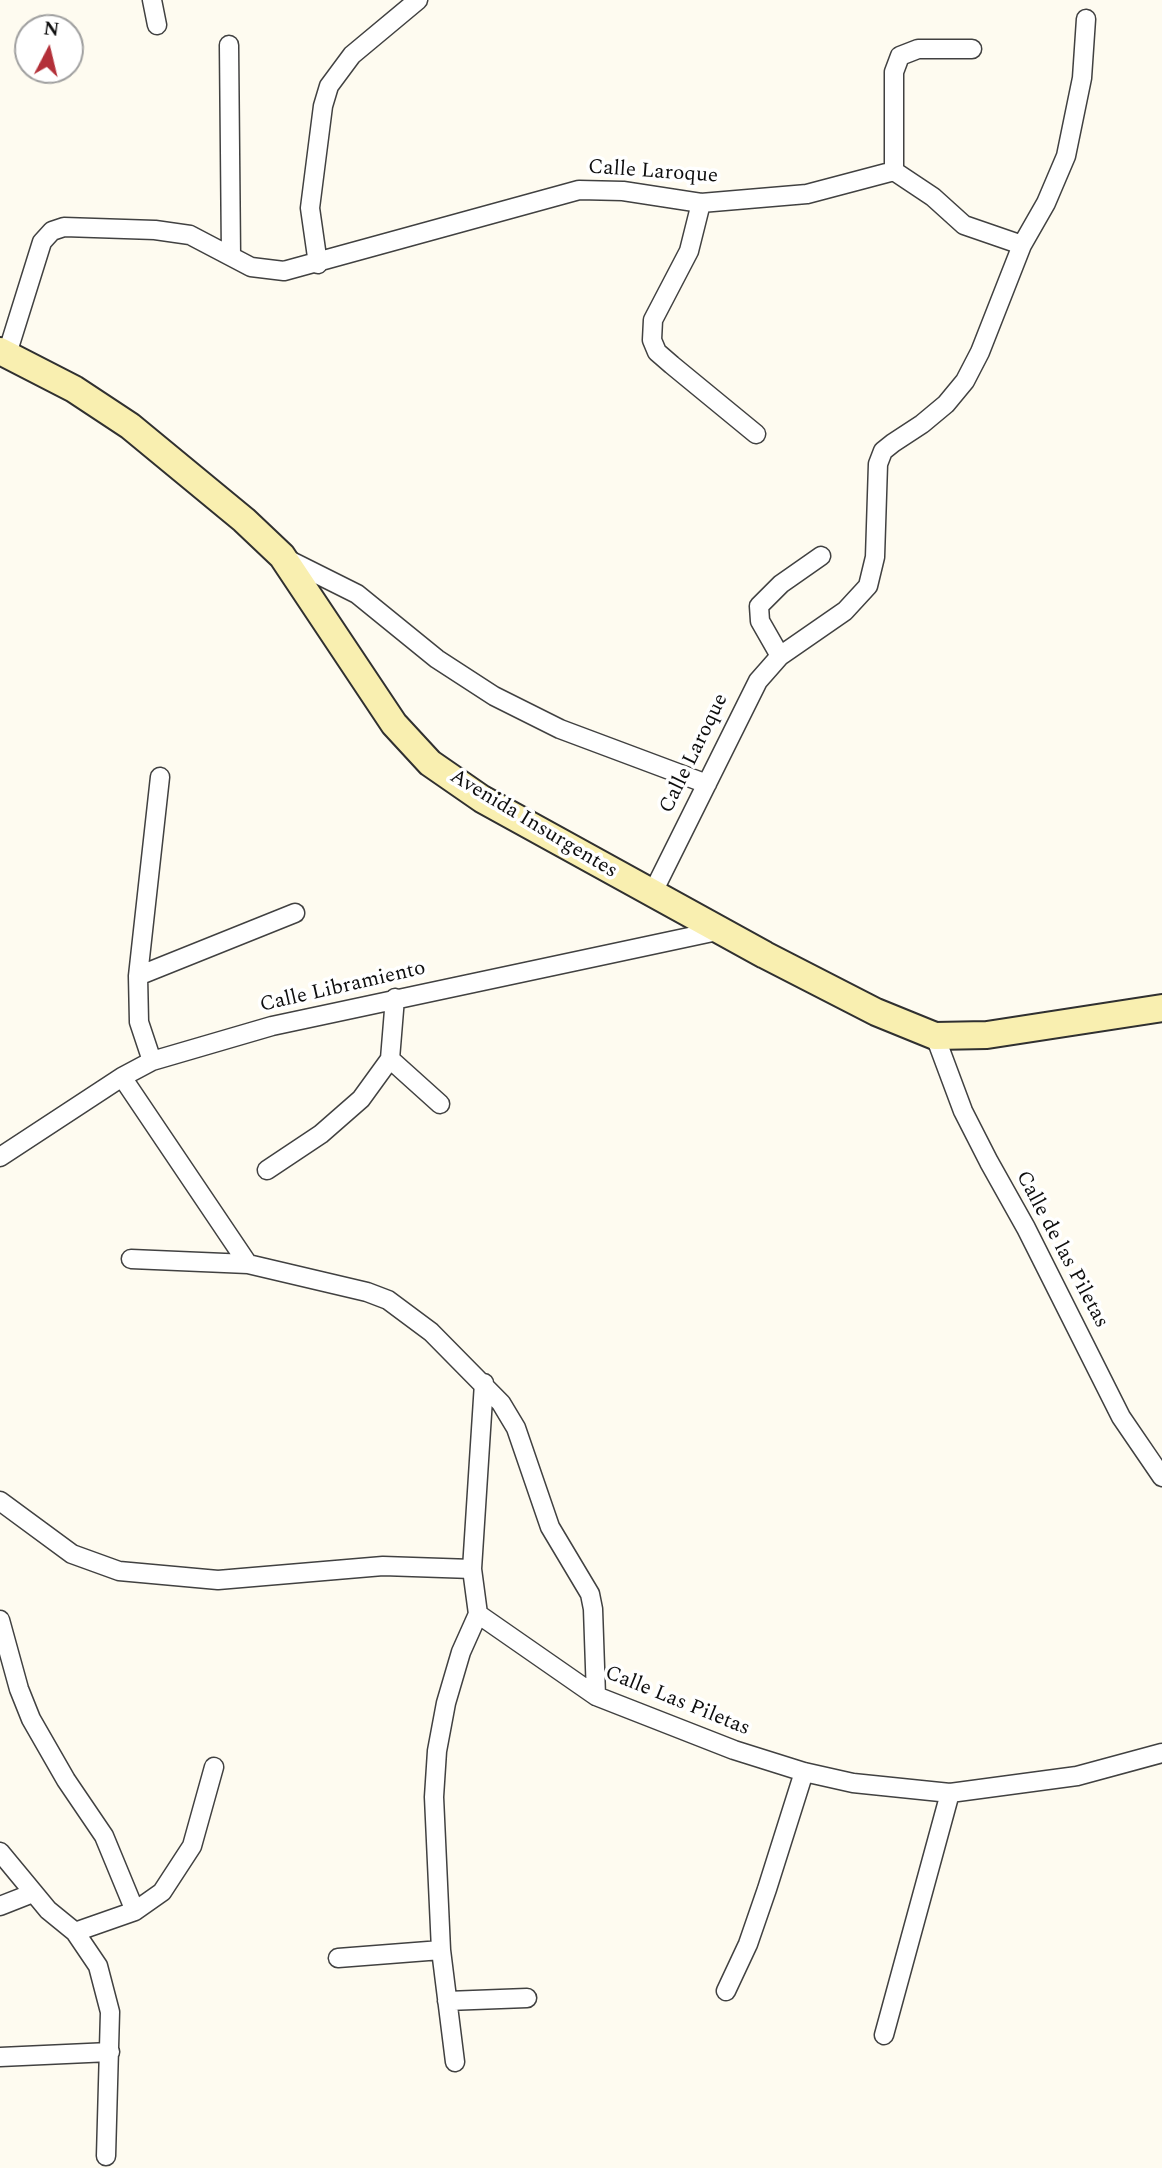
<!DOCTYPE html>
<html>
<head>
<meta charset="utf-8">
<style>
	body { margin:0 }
	#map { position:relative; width:1162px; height:2168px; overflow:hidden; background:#fefbf0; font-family:Spectral,serif }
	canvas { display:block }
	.north { position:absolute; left:14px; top:14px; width:70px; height:70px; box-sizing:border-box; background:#fff; border:2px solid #9f9f9f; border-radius:50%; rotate:7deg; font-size:19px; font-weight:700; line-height:28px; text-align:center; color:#0e0e0e }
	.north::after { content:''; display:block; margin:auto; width:24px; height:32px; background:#b33039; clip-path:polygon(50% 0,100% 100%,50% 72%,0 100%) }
</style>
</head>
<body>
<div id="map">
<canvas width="1162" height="2168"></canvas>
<div class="north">N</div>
</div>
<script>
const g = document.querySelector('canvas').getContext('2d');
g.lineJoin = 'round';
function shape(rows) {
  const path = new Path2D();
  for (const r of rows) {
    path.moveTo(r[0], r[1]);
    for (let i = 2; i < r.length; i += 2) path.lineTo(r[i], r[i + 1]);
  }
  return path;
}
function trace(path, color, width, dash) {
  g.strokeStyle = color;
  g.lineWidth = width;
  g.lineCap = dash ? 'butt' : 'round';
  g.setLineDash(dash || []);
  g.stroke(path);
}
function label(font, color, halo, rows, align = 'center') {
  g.font = font + ' Spectral,serif';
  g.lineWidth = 7;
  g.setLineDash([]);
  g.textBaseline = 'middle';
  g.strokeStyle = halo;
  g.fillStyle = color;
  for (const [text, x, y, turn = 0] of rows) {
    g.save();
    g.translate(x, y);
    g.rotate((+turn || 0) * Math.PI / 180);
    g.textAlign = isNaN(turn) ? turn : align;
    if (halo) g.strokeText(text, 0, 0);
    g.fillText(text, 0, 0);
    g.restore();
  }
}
const street = shape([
	[152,0,157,25],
	[229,45,231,256],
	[894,171,894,72,900,56,918,49,972,49],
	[701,203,689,251,653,320,652,340,657,352,672,365,756,434],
	[318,264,310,208,323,106,329,86,352,55,418,0],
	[7,354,42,242,52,231,64,227,155,230,190,235,251,267,284,271,579,190,623,191,701,203,807,194,894,171,933,197,964,225,1022,245],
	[285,558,357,594,437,659,494,696,560,729,707,784],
	[780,656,760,621,759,606,781,584,821,556],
	[652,894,758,681,780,656,845,611,868,586,875,557,878,464,883,451,893,443,922,424,946,404,965,381,980,352,1022,245,1046,203,1066,156,1082,78,1086,19],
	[138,976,295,913],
	[935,1036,963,1111,989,1162,1026,1228,1121,1417,1162,1477],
	[390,1059,440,1104],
	[152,1061,139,1022,138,976,160,777],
	[122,1077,248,1264,367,1292,388,1300,431,1332,501,1403,516,1428,550,1527,590,1594,593,1609,596,1696],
	[0,1157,122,1077,152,1061,272,1026,722,930],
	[267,1170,321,1134,361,1099,390,1059,395,998],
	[131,1259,248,1264],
	[0,1501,72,1554,119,1571,218,1580,383,1566,472,1569,478,1614,596,1696,734,1750,804,1772,853,1783,950,1793,1077,1776,1162,1753],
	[472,1569,484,1383],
	[0,1620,19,1689,31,1719,66,1780,104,1836,135,1911],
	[0,1852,48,1910,75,1932,98,1966,110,2012,106,2156],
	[0,1906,33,1893],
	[75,1932,135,1911,162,1892,192,1846,214,1767],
	[338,1958,441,1950],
	[726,1991,748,1944,767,1889,804,1772],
	[447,2001,527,1998],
	[884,2035,950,1793],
	[0,2057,110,2052],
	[455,2062,441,1950,434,1797,437,1751,446,1703,461,1652,478,1614]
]);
const secondary = shape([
	[0,351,74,389,130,426,244,520,282,556,394,724,430,763,482,799,765,955,876,1012,935,1036,987,1035,1162,1008]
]);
const streetNames = [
	["Calle Laroque",653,173,4],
	["Calle Laroque",695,754,-64],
	["Avenida Insurgentes",533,825,31],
	["Calle Libramiento",343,988,-13],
	["Calle de las Piletas",1061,1250,62],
	["Calle Las Piletas",677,1702,22]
];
trace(street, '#414141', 21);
trace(secondary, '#303030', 30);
trace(street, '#fff', 18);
trace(secondary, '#f9efb0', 26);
label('21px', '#0e0e0e', '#fff', streetNames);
</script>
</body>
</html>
